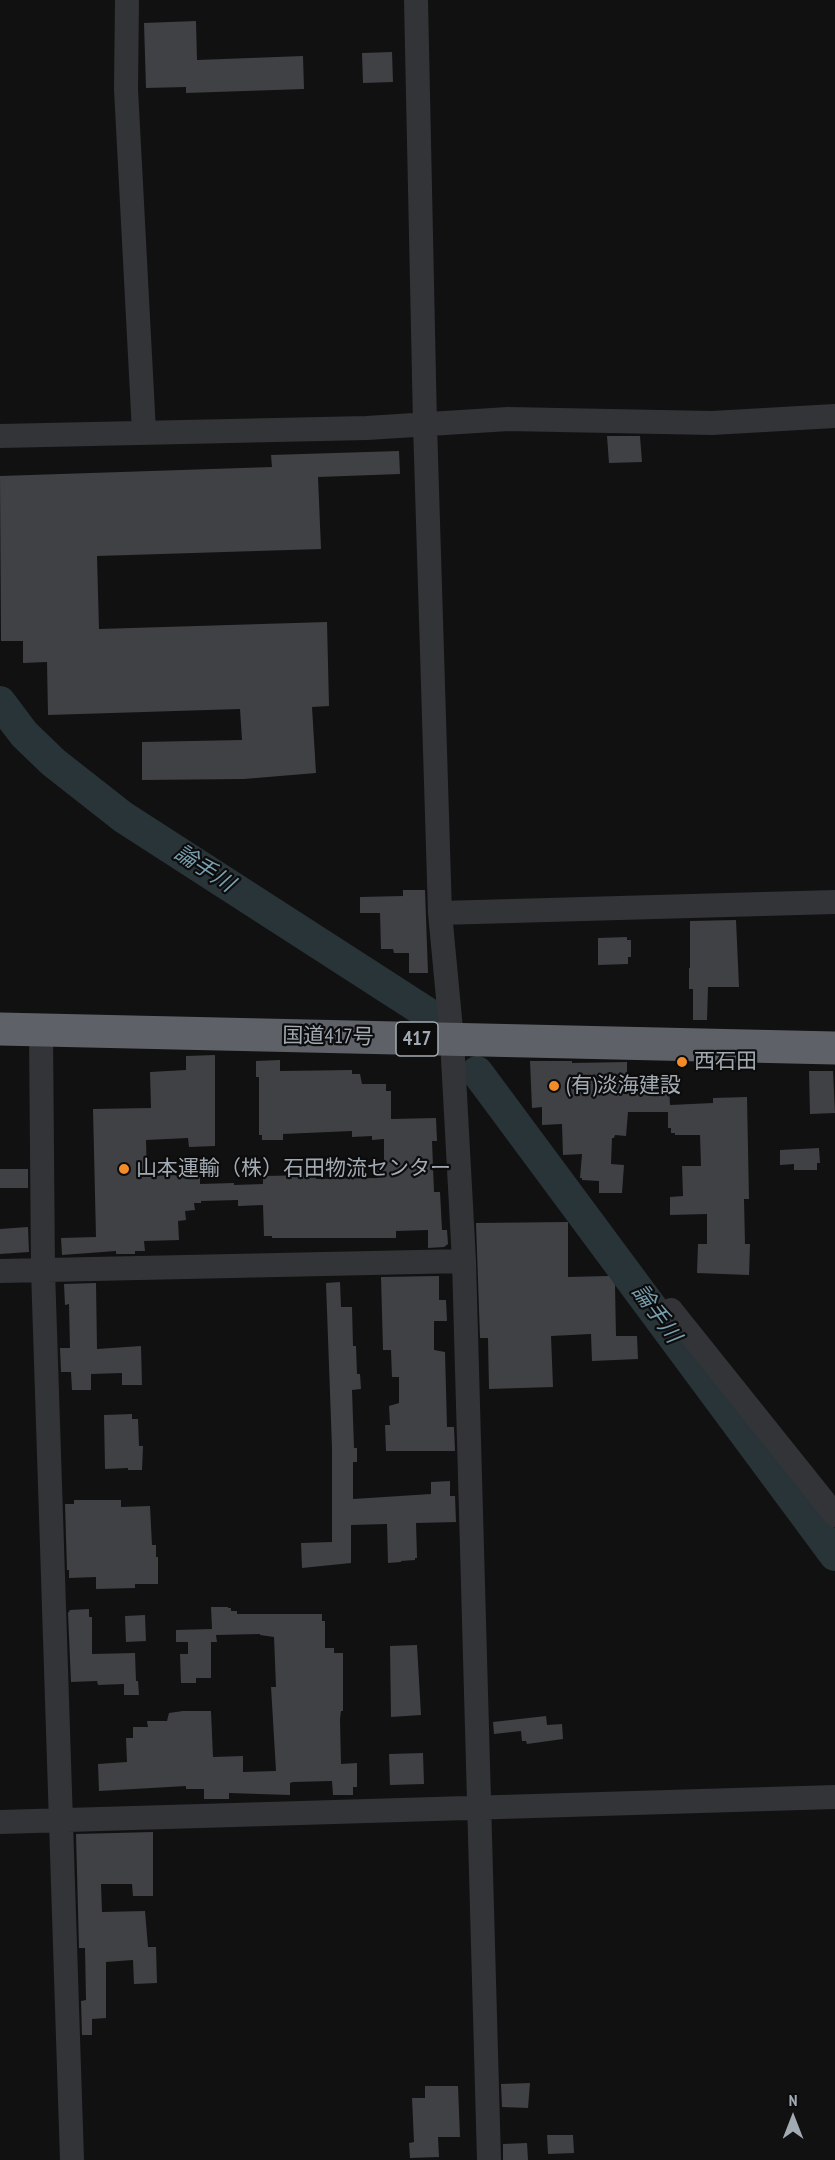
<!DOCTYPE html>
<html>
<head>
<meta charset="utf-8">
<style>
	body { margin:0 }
	#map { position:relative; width:835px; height:2160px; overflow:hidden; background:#111112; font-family:"PT Sans Narrow",sans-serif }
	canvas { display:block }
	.north { position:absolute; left:763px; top:2088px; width:60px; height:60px; -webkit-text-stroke:4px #0c0c0d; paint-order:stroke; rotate:0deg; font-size:16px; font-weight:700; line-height:24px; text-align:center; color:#a2aab3 }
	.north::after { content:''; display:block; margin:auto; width:21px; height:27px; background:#a2aab3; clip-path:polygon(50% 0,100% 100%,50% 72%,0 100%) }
</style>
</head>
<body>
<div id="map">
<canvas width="835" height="2160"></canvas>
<div class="north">N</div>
</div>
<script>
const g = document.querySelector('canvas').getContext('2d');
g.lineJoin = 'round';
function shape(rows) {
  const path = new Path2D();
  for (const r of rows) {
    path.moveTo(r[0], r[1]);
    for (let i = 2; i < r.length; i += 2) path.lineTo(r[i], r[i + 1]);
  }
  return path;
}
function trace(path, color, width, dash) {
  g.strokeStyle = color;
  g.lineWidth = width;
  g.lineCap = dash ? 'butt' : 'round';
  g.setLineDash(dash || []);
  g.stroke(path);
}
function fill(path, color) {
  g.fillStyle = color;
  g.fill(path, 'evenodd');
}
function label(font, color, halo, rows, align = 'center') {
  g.font = font + ' "PT Sans Narrow","Noto Sans JP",sans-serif';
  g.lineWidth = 4.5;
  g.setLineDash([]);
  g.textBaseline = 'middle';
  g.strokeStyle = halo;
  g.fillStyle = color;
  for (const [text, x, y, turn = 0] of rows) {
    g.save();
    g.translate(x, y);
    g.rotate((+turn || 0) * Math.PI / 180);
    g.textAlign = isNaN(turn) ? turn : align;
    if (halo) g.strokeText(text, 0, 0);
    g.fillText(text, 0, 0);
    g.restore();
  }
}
const river = shape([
	[0,702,24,734,53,762,123,817,427,1013],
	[477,1072,835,1555]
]);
const building = shape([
	[196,21,197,60,303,56,304,89,186,93,186,87,146,88,144,23],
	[392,52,393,82,363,83,362,53],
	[607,436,640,436,642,462,609,463],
	[399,451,400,474,318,477,321,549,97,556,99,629,327,622,329,706,312,707,316,773,244,779,142,780,142,742,242,740,240,709,48,715,47,662,23,663,23,641,1,641,0,476,272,467,271,455],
	[403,890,425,890,428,973,409,973,409,953,394,953,393,949,381,949,380,913,360,913,360,897,403,896],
	[736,920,739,987,708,987,707,1020,693,1020,693,989,689,989,689,968,690,968,690,921],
	[627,937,627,940,631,940,631,957,628,957,628,964,598,965,598,938],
	[215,1055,215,1146,189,1147,188,1138,146,1140,147,1176,180,1175,180,1170,200,1169,200,1184,234,1183,234,1185,263,1184,263,1176,316,1175,316,1179,377,1178,377,1166,384,1166,384,1139,372,1140,372,1136,352,1137,352,1131,283,1134,283,1140,262,1140,262,1135,259,1135,259,1077,256,1077,256,1061,280,1060,280,1071,352,1070,352,1074,360,1074,362,1084,386,1084,386,1091,391,1091,391,1119,436,1118,437,1141,432,1141,434,1192,440,1192,442,1230,447,1230,448,1244,444,1247,428,1248,428,1230,396,1231,396,1238,272,1238,272,1236,264,1236,263,1205,238,1206,238,1200,201,1201,201,1203,194,1203,195,1210,185,1211,186,1220,178,1221,179,1240,144,1241,145,1251,135,1251,135,1254,116,1254,116,1251,62,1255,61,1238,96,1237,93,1109,151,1108,150,1072,186,1070,186,1056],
	[530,1061,572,1061,572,1063,627,1062,627,1085,669,1085,670,1105,713,1103,713,1098,747,1097,749,1199,744,1199,745,1244,750,1244,749,1275,697,1273,698,1244,707,1244,707,1214,670,1215,670,1197,683,1196,682,1166,701,1166,700,1135,675,1135,675,1133,671,1133,671,1128,668,1128,668,1112,628,1112,626,1136,615,1135,614,1138,612,1138,611,1164,624,1165,622,1193,599,1193,599,1181,582,1180,582,1178,580,1178,582,1154,563,1155,562,1124,542,1125,542,1107,532,1108],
	[809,1071,833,1071,835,1113,810,1114],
	[819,1148,820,1163,817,1163,817,1170,794,1170,794,1164,780,1165,780,1150],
	[0,1169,28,1169,28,1188,0,1188],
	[568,1222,568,1277,609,1276,615,1285,616,1336,637,1336,638,1359,592,1361,591,1334,551,1336,553,1387,489,1389,488,1338,480,1338,476,1223],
	[28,1227,29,1252,0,1254,0,1229],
	[439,1276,439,1300,446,1300,447,1321,434,1321,434,1350,445,1352,447,1427,454,1427,455,1451,386,1451,385,1425,390,1425,389,1406,399,1403,399,1377,392,1377,391,1350,383,1350,381,1277],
	[340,1282,341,1307,352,1307,353,1346,356,1346,357,1374,360,1374,361,1389,352,1390,354,1448,357,1448,357,1462,353,1462,353,1499,431,1494,431,1482,450,1481,450,1496,455,1496,456,1522,416,1523,417,1558,415,1558,415,1560,401,1561,401,1562,388,1563,387,1524,351,1525,351,1563,302,1568,301,1543,332,1542,332,1448,326,1283],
	[96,1283,97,1349,141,1346,142,1385,122,1385,122,1373,91,1374,91,1390,72,1390,71,1372,61,1372,60,1348,70,1348,69,1304,65,1305,64,1284],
	[132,1414,132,1419,138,1419,139,1446,143,1446,142,1470,128,1470,128,1468,105,1469,104,1415],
	[74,1500,121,1500,121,1507,150,1506,152,1545,156,1545,156,1557,158,1557,158,1584,135,1584,135,1588,96,1589,96,1577,69,1578,69,1570,67,1570,65,1504,74,1504],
	[211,1607,228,1607,228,1608,231,1608,231,1611,237,1611,237,1614,322,1614,322,1621,325,1621,325,1648,334,1648,334,1653,343,1653,343,1711,341,1711,340,1719,341,1764,357,1763,357,1787,353,1787,353,1795,333,1795,332,1781,293,1782,290,1783,290,1795,229,1793,229,1799,204,1799,204,1789,186,1789,186,1786,99,1791,98,1764,127,1762,126,1738,133,1738,133,1727,148,1727,147,1721,167,1721,169,1713,183,1711,211,1711,213,1757,243,1756,243,1772,276,1771,271,1687,276,1687,274,1637,260,1635,260,1634,216,1635,217,1642,211,1642,211,1678,196,1678,196,1683,181,1683,180,1654,188,1654,188,1642,176,1642,176,1630,212,1629],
	[89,1609,89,1617,92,1617,92,1654,135,1653,136,1681,138,1681,139,1695,124,1695,124,1684,98,1685,97,1681,71,1682,68,1613,70,1610],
	[145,1615,146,1641,126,1642,125,1616],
	[417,1645,421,1715,391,1717,390,1646],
	[546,1716,547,1725,562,1724,563,1739,527,1744,526,1741,522,1741,521,1731,494,1734,493,1722],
	[423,1753,424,1784,390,1785,389,1754],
	[153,1832,153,1896,133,1896,132,1884,101,1884,102,1912,145,1911,148,1947,156,1947,157,1983,134,1984,133,1960,106,1962,106,2018,92,2019,92,2035,82,2035,81,2001,86,2000,85,1948,79,1948,76,1834],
	[530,2083,528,2108,502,2107,501,2084],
	[425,2086,458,2086,460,2137,438,2137,439,2157,410,2158,409,2143,414,2142,412,2098,425,2098],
	[547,2135,573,2135,574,2153,548,2154],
	[527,2143,528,2160,503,2160,503,2144]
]);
const minor = shape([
	[127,0,126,89,144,432],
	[416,0,425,424,440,913,452,1040,464,1261,489,2160],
	[0,436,367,428,508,419,712,423,835,416],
	[440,913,835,902],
	[41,1030,43,1270,72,2160],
	[0,1271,464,1261],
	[671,1310,835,1515],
	[0,1822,835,1797]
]);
const highway = shape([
	[0,1029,835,1048]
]);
const markers = [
	[682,1062,6,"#f38c28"],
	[554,1086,6,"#f38c28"],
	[124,1169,6,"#f38c28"]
];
const shields = [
	[417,1039,42]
];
const shieldNames = [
	["417",417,1039]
];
const streetNames = [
	["国道417号",328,1037,1]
];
const poiNames = [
	["西石田",694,1062],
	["(有)淡海建設",566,1086],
	["山本運輸（株）石田物流センター",136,1169]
];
const waterNames = [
	["論手川",204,869,33],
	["論手川",656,1314,54]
];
trace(river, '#293438', 32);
fill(building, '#404145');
trace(minor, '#323437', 24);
trace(highway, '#5e6268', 33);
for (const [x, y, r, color] of markers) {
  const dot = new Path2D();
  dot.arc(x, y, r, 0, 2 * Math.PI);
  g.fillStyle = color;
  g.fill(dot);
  trace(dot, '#0c0c0d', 2);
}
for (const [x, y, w] of shields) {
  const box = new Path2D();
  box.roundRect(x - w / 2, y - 17, w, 34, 4.5);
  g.fillStyle = '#0c0c0d';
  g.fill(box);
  trace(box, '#a2aab3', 1.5);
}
label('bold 20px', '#a2aab3', null, shieldNames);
label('21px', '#a2aab3', '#0c0c0d', streetNames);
label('21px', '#a2aab3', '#0c0c0d', poiNames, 'left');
label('italic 22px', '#789faf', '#0c0c0d', waterNames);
</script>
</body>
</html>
